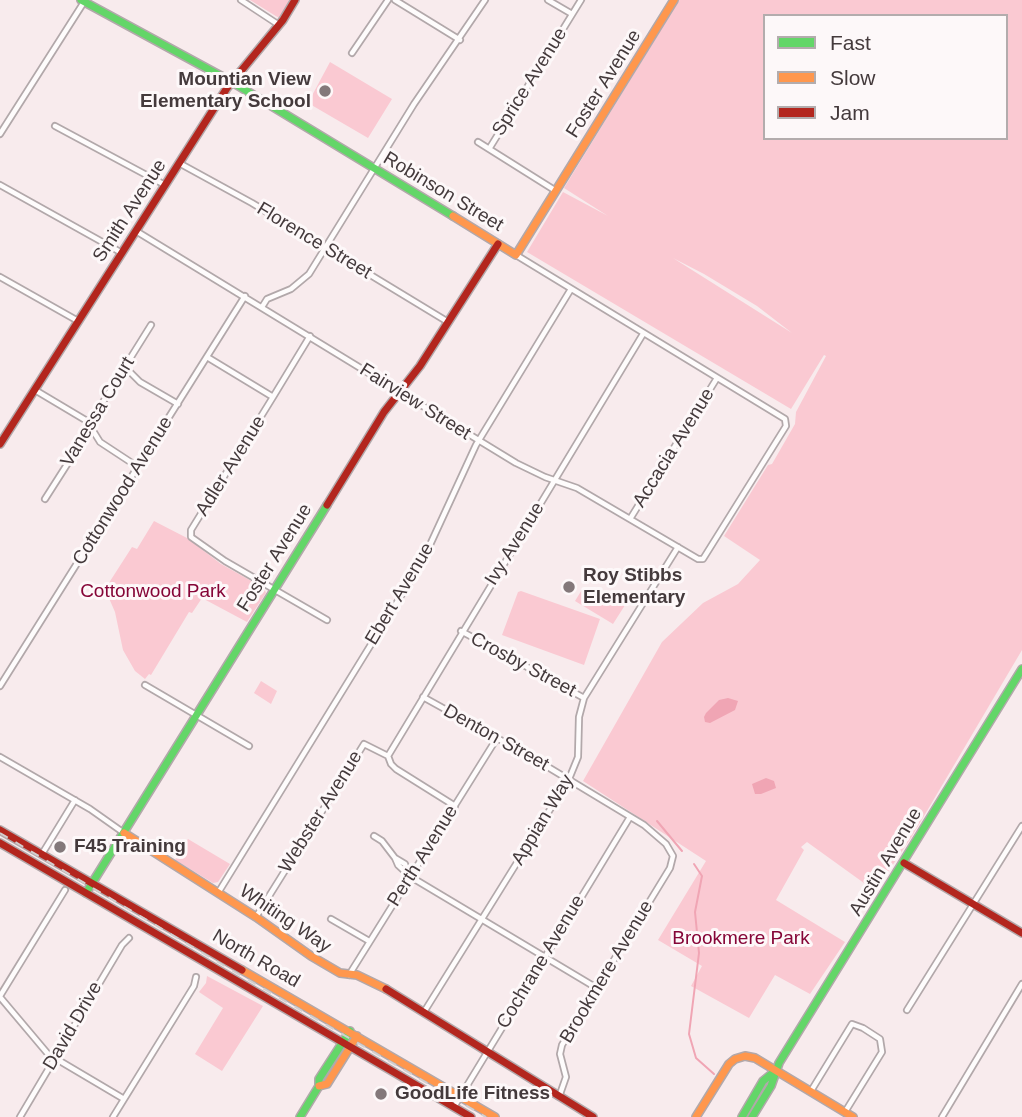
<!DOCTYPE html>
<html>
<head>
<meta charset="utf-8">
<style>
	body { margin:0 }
	#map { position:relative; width:1022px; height:1117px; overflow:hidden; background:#f8ebed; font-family:Helvetica,sans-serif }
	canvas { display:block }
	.legend { position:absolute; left:763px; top:14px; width:245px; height:126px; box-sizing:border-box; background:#fdf8f9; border:2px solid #b3acad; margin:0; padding:9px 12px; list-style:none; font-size:21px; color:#443a3c }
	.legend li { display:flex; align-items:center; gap:14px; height:35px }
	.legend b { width:35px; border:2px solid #b3acad }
</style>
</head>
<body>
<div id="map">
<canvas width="1022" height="1117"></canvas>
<ul class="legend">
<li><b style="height:9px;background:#63d668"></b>Fast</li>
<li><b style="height:9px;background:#ff974d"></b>Slow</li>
<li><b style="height:9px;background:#b3261e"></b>Jam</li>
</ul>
</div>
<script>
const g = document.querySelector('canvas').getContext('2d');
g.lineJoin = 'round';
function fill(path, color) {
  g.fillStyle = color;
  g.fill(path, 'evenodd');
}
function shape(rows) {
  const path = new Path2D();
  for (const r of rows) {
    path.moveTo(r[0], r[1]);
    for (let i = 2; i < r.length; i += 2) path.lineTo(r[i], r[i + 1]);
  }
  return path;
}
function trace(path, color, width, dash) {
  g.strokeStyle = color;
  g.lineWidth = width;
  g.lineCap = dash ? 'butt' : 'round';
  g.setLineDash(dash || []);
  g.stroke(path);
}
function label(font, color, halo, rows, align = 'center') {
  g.font = font + ' Helvetica,sans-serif';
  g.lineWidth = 6;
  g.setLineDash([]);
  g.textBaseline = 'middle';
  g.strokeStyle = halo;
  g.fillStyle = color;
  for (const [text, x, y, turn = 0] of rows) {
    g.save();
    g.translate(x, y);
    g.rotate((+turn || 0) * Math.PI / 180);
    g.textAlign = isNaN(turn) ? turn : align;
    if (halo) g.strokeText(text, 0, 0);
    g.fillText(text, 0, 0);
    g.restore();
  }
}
const green = shape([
	[250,0,291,0,279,18],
	[679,0,1022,0,1022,650,911,838,875,891,807,842,801,847,804,850,776,900,845,942,810,994,775,975,749,1018,691,986,702,966,658,940,706,861,583,781,662,642,703,603,738,584,760,560,724,536,768,465,772,464,795,424,796,412,826,356,824,355,791,409,527,252,563,192,608,216,564,188],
	[765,16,1006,16,1006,138,765,138],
	[673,258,704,274,757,306,792,333],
	[330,62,392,99,368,138,308,103],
	[154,521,187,538,221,564,264,588,266,593,247,622,202,598,192,613,189,612,151,675,149,674,145,679,135,671,123,650,115,612,105,589,132,547,137,549],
	[583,588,607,603,613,593,627,602,613,624,575,601],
	[521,591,600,619,584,665,502,635,518,592],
	[261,681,277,691,271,704,254,693],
	[188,839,230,864,218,882,213,883,175,860],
	[207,976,263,1006,222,1071,195,1054,223,1008,199,992,206,983]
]);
const water = shape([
	[728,698,738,701,735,710,710,723,705,722,704,717,706,713,719,700],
	[766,778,774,781,776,788,761,794,755,794,752,784]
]);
const stream = shape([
	[657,821,682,851],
	[694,864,702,876,695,912,699,953,689,1034,696,1058,714,1074]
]);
const street = shape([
	[241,0,279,25],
	[395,0,460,40],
	[548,0,572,14],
	[352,53,388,0],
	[55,126,165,185],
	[0,134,84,2],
	[478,142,556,191],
	[489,149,581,0],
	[179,163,252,203,448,322],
	[0,185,122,253],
	[136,231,516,463,545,477,577,488,698,559,703,559,786,426,785,419,516,255],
	[0,277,78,321],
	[262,307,267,299,291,289,309,274,414,104,485,0],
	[207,357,273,397,191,530,191,537,225,561,327,620],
	[125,367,140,382,178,404],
	[35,390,87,421,100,442,138,467],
	[273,397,310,336],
	[45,499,82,441,89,434,93,426,93,418,151,325],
	[630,519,717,378],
	[461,631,584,698],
	[145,685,249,746],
	[0,686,245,296],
	[423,697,533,758,644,825,666,844,673,856,670,868,562,1045,560,1054,566,1077,559,1097],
	[388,756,643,334],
	[0,757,90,809,124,833],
	[374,836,382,841,395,858,398,865,411,877,595,987],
	[42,854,75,800],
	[395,858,405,864,408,873],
	[218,893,423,560,476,445,571,289],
	[256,917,364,744,388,756,391,764,396,769,455,806],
	[331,919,369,941],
	[349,975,497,738],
	[0,996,65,890],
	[0,997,48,1054,124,1099],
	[907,1010,1022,826],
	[424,1012,569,779,578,757,579,717,584,698,678,547],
	[811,1091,852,1024,863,1028,880,1039,882,1052,845,1112],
	[454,1107,630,817],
	[20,1117,122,945,129,938],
	[113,1117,194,986,196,977],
	[942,1117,1022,984]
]);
const fast = shape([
	[81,0,232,82,453,216],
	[86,893,327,505],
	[300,1117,319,1086,319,1079,350,1031],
	[742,1117,763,1081,774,1072],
	[752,1117,771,1086,779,1063,1022,669]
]);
const slow = shape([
	[453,216,516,255,674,0],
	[124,833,256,917,311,956,340,973,357,975,386,989],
	[242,970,495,1117],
	[319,1086,327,1084,357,1036],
	[696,1117,729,1064,735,1059,745,1056,755,1058,853,1117]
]);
const jam = shape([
	[0,444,227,88,283,20,295,0],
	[327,505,384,412,420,366,498,244],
	[0,830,242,970],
	[0,843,471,1117],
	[904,863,1022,933],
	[386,989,593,1117]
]);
const rail = shape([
	[0,833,233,971,486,1117]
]);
const markers = [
	[325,91,7,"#83787a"],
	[569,587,7,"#83787a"],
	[60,847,7,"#83787a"],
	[381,1094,7,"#83787a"]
];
const poiNames = [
	["Mountian View",311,80,"right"],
	["Elementary School",311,102,"right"],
	["Roy Stibbs",583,576],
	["Elementary",583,598],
	["F45 Training",74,847],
	["GoodLife Fitness",395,1094]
];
const streetNames = [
	["Sprice Avenue",530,82,-58],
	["Foster Avenue",604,84,-58],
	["Robinson Street",443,192,31],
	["Smith Avenue",130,211,-57],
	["Florence Street",314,241,31],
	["Fairview Street",415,402,32],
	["Vanessa Court",98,412,-59],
	["Accacia Avenue",674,448,-58],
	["Adler Avenue",231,466,-58],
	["Cottonwood Avenue",123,491,-58],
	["Ivy Avenue",515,544,-58],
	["Foster Avenue",275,558,-58],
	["Ebert Avenue",400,594,-59],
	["Crosby Street",523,665,28],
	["Denton Street",496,738,29],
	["Webster Avenue",321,812,-58],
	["Appian Way",543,820,-59],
	["Perth Avenue",423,856,-58],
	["Austin Avenue",886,862,-59],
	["Whiting Way",285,919,34],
	["North Road",256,959,30],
	["Cochrane Avenue",541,962,-59],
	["Brookmere Avenue",607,972,-59],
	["David Drive",73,1026,-60]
];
const parkNames = [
	["Cottonwood Park",153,592],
	["Brookmere Park",741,939]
];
fill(green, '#fac9d2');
fill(water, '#f0a5b4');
trace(stream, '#f0a5b4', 2);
trace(street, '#b2a8aa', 8);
trace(fast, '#b2a8aa', 10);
trace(slow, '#b2a8aa', 10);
trace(jam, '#b2a8aa', 10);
trace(street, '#fefcfc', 4.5);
trace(fast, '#63d668', 7);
trace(slow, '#ff974d', 7);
trace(jam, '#b3261e', 7);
trace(rail, '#d3cfcf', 2, [9, 9]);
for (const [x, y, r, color] of markers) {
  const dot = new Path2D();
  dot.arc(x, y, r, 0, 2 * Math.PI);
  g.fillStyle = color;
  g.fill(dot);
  trace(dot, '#fdf8f9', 2.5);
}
label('bold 19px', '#443a3c', '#fdf8f9', poiNames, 'left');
label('19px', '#443a3c', '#fdf8f9', streetNames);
label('19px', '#850537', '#fdf8f9', parkNames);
</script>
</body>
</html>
